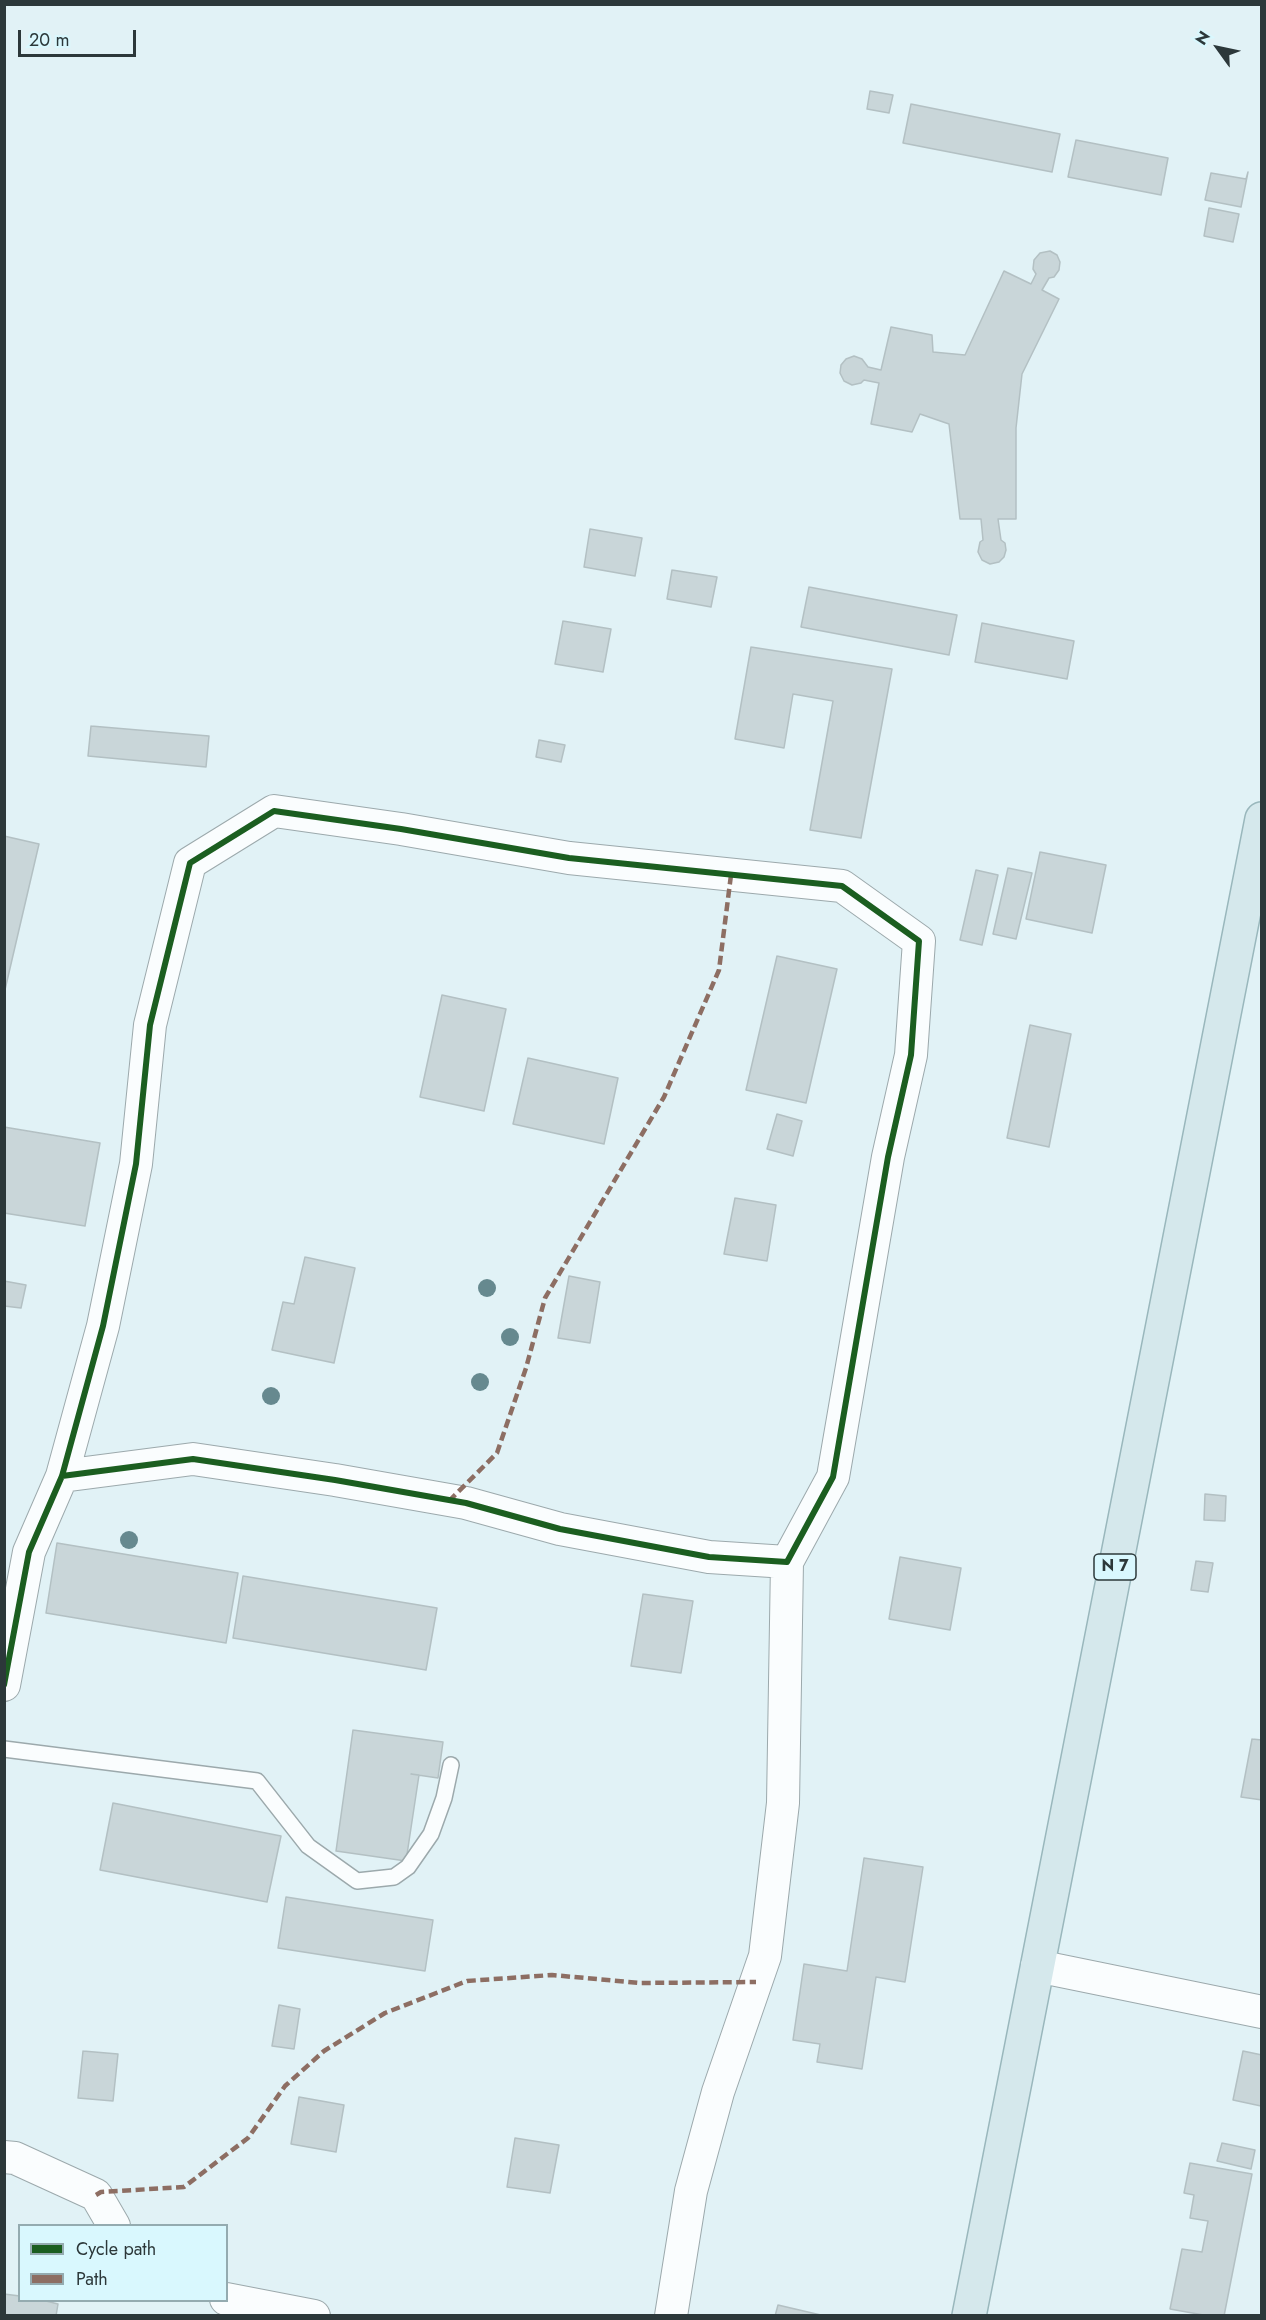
<!DOCTYPE html>
<html>
<head>
<meta charset="utf-8">
<style>
	body { margin:0 }
	#map { position:relative; width:1266px; height:2320px; overflow:hidden; background:#e1f2f6; font-family:Jost,sans-serif }
	canvas { display:block }
	.frame { position:absolute; inset:0; border:6px solid #2c383a; pointer-events:none }
	.legend { position:absolute; left:18px; top:2224px; width:210px; height:78px; box-sizing:border-box; background:#d9f8fe; border:2px solid #94abb0; margin:0; padding:8px 10px; list-style:none; font-size:18px; color:#2c383a }
	.legend li { display:flex; align-items:center; gap:12px; height:30px }
	.legend b { width:30px; border:2px solid #94abb0 }
	.north { position:absolute; left:1188px; top:18px; width:60px; height:60px; -webkit-text-stroke:4px #d9f8fe; paint-order:stroke; rotate:303deg; font-size:16px; font-weight:700; line-height:24px; text-align:center; color:#2c383a }
	.north::after { content:''; display:block; margin:auto; width:21px; height:27px; background:#2c383a; clip-path:polygon(50% 0,100% 100%,50% 72%,0 100%) }
	.scale { position:absolute; left:18px; top:30px; width:118px; height:27px; box-sizing:border-box; border:3px solid #2c383a; border-top:0; padding-left:8px; font-size:18px; line-height:21px; white-space:nowrap; color:#2c383a; -webkit-text-stroke:4px #d9f8fe; paint-order:stroke }
</style>
</head>
<body>
<div id="map">
<canvas width="1266" height="2320"></canvas>
<div class="frame"></div>
<ul class="legend">
<li><b style="height:8px;background:#1b5e20"></b>Cycle path</li>
<li><b style="height:8px;background:#8d6e63"></b>Path</li>
</ul>
<div class="north">N</div>
<div class="scale">20 m</div>
</div>
<script>
const g = document.querySelector('canvas').getContext('2d');
g.lineJoin = 'round';
function fill(path, color) {
  g.fillStyle = color;
  g.fill(path, 'evenodd');
}
function shape(rows) {
  const path = new Path2D();
  for (const r of rows) {
    path.moveTo(r[0], r[1]);
    for (let i = 2; i < r.length; i += 2) path.lineTo(r[i], r[i + 1]);
  }
  return path;
}
function trace(path, color, width, dash) {
  g.strokeStyle = color;
  g.lineWidth = width;
  g.lineCap = dash ? 'butt' : 'round';
  g.setLineDash(dash || []);
  g.stroke(path);
}
function label(font, color, halo, rows, align = 'center') {
  g.font = font + ' Jost,sans-serif';
  g.lineWidth = 4.5;
  g.setLineDash([]);
  g.textBaseline = 'middle';
  g.strokeStyle = halo;
  g.fillStyle = color;
  for (const [text, x, y, turn = 0] of rows) {
    g.save();
    g.translate(x, y);
    g.rotate((+turn || 0) * Math.PI / 180);
    g.textAlign = isNaN(turn) ? turn : align;
    if (halo) g.strokeText(text, 0, 0);
    g.fillText(text, 0, 0);
    g.restore();
  }
}
const building = shape([
	[870,91,893,95,889,113,867,109,870,91],
	[911,104,1060,134,1052,172,903,143,911,104],
	[1076,140,1168,158,1161,195,1068,177,1076,140],
	[1248,172,1241,207,1205,200,1211,173,1246,179,1248,172],
	[1209,208,1239,214,1233,242,1204,236,1209,208],
	[1050,251,1057,255,1060,262,1059,270,1054,277,1049,278,1042,290,1059,299,1022,374,1016,428,1016,519,998,519,1001,540,1005,543,1006,550,1004,557,999,562,990,564,982,560,978,552,980,542,983,540,981,519,960,519,949,424,920,414,912,432,871,424,879,383,864,380,861,383,852,385,844,381,840,373,841,365,846,359,854,356,862,359,868,367,881,370,891,327,932,335,933,352,965,355,1004,271,1031,284,1036,274,1033,269,1034,260,1040,253,1050,251],
	[590,529,642,538,635,576,584,567,590,529],
	[672,570,717,577,711,607,667,599,672,570],
	[809,587,957,615,949,655,801,627,809,587],
	[563,621,611,629,603,672,555,664,563,621],
	[982,623,1074,641,1067,679,975,662,982,623],
	[751,647,892,669,861,838,810,830,833,701,793,694,784,748,735,739,751,647],
	[91,726,209,736,206,767,88,756,91,726],
	[539,740,565,745,561,762,536,757,539,740],
	[4,836,39,844,4,994,4,836],
	[1040,852,1106,865,1092,933,1026,919,1040,852],
	[1008,868,1032,873,1016,939,993,934,1008,868],
	[976,870,998,875,982,945,960,940,976,870],
	[777,956,837,969,806,1103,746,1090,777,956],
	[442,995,506,1009,484,1111,420,1097,442,995],
	[1030,1025,1071,1034,1049,1147,1007,1138,1030,1025],
	[528,1058,618,1078,604,1144,513,1124,528,1058],
	[777,1114,802,1121,793,1156,767,1149,777,1114],
	[4,1127,100,1143,85,1226,4,1213,4,1127],
	[735,1198,776,1205,767,1261,724,1254,735,1198],
	[305,1257,355,1268,334,1363,272,1350,283,1302,294,1304,305,1257],
	[569,1276,600,1282,590,1343,558,1338,569,1276],
	[4,1281,26,1285,21,1308,4,1306,4,1281],
	[1205,1494,1226,1496,1225,1521,1204,1520,1205,1494],
	[57,1543,238,1573,226,1643,46,1613,57,1543],
	[900,1557,961,1568,950,1630,889,1619,900,1557],
	[1196,1561,1213,1563,1208,1592,1191,1590,1196,1561],
	[243,1576,437,1608,426,1670,233,1638,243,1576],
	[643,1594,693,1601,681,1673,631,1666,643,1594],
	[353,1730,443,1742,438,1778,411,1774,419,1775,406,1861,336,1851,353,1730],
	[1252,1739,1262,1740,1262,1800,1241,1797,1252,1739],
	[113,1803,281,1836,267,1902,100,1870,113,1803],
	[864,1858,923,1867,905,1982,876,1977,862,2069,817,2062,820,2044,793,2040,804,1964,847,1971,864,1858],
	[286,1897,433,1920,425,1971,278,1948,286,1897],
	[279,2005,300,2009,294,2049,272,2046,279,2005],
	[83,2051,118,2054,113,2101,78,2098,83,2051],
	[1243,2051,1262,2055,1261,2106,1233,2100,1243,2051],
	[299,2097,344,2105,336,2152,291,2144,299,2097],
	[515,2138,559,2145,550,2193,507,2187,515,2138],
	[1222,2143,1255,2150,1251,2169,1217,2161,1222,2143],
	[1190,2163,1252,2174,1224,2316,1209,2316,1170,2309,1182,2249,1202,2252,1208,2221,1190,2218,1194,2195,1184,2193,1190,2163],
	[4,2294,20,2296,20,2300,42,2300,58,2304,56,2316,4,2316,4,2294],
	[778,2305,825,2316,775,2316,778,2305]
]);
const service = shape([
	[4,1749,257,1781,308,1846,357,1881,394,1877,408,1867,431,1834,444,1798,451,1765]
]);
const minor = shape([
	[4,1685,29,1552,62,1476,103,1326,136,1164,150,1025,190,863,274,811,401,829,569,858,842,886,919,941,911,1055,888,1157,833,1477,787,1562,709,1557,560,1529,466,1503,335,1480,193,1459,62,1476],
	[1037,1966,1262,2012],
	[4,2157,15,2158,96,2195,114,2226],
	[226,2299,314,2316],
	[671,2316,691,2191,718,2092,765,1956,783,1803,787,1562]
]);
const trunk = shape([
	[969,2316,1262,819]
]);
const quiet = shape([
	[449,1501,497,1453,526,1368,545,1298,664,1097,719,970,731,875],
	[96,2195,101,2192,184,2187,248,2138,285,2086,324,2051,385,2013,467,1981,552,1975,640,1983,756,1982]
]);
const cycleway = shape([
	[4,1685,29,1552,62,1476,103,1326,136,1164,150,1025,190,863,274,811,401,829,569,858,842,886,919,941,911,1055,888,1157,833,1477,787,1562,709,1557,560,1529,466,1503,335,1480,193,1459,62,1476]
]);
const trees = [
	[487,1288],
	[510,1337],
	[480,1382],
	[271,1396],
	[129,1540]
];
const shields = [
	[1115,1567,42]
];
const shieldNames = [
	["N 7",1115,1567]
];
fill(building, '#c9d6d9');
trace(building, '#b3c0c3', 1.5);
trace(service, '#9ca9ac', 18);
trace(minor, '#9ca9ac', 34);
trace(trunk, '#99b7bc', 36);
trace(service, '#fafdfe', 15);
trace(minor, '#fafdfe', 32);
trace(trunk, '#d5e8ec', 33);
trace(quiet, '#8d6e63', 4.5, [9, 4.5]);
trace(cycleway, '#1b5e20', 6);
g.fillStyle = '#66898f';
for (const [x, y] of trees) {
  g.beginPath();
  g.arc(x, y, 9, 0, 2 * Math.PI);
  g.fill();
}
for (const [x, y, w] of shields) {
  const box = new Path2D();
  box.roundRect(x - w / 2, y - 13, w, 26, 4.5);
  g.fillStyle = '#d9f8fe';
  g.fill(box);
  trace(box, '#2c383a', 1.5);
}
label('bold 16px', '#2c383a', null, shieldNames);
</script>
</body>
</html>
